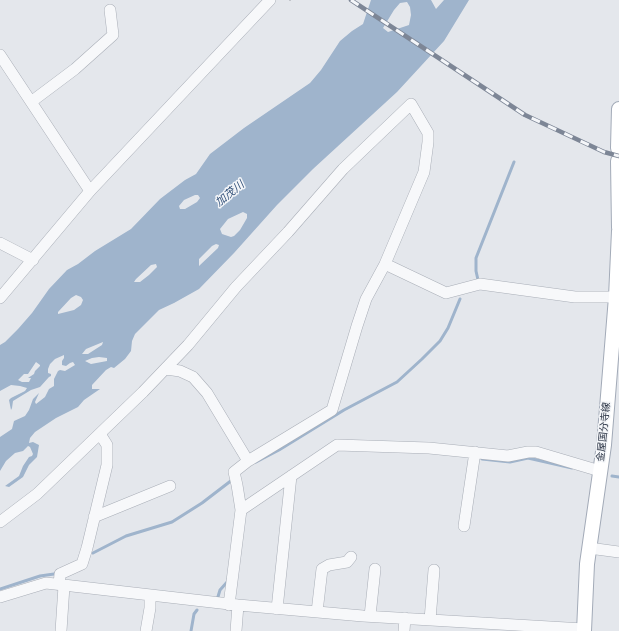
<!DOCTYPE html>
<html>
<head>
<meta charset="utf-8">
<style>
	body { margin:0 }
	canvas { display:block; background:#e4e7ec }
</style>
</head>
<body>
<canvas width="619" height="631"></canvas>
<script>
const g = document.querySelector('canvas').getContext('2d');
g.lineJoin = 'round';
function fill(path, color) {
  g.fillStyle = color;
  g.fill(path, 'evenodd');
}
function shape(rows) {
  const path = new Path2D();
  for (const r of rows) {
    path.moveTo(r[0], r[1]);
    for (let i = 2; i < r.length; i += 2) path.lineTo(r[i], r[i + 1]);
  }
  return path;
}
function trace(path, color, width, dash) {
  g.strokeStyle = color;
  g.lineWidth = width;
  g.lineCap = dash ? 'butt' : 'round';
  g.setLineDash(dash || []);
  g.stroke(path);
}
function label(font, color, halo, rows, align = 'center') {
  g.font = font + ' "Archivo Narrow","Noto Sans JP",sans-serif';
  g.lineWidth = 3;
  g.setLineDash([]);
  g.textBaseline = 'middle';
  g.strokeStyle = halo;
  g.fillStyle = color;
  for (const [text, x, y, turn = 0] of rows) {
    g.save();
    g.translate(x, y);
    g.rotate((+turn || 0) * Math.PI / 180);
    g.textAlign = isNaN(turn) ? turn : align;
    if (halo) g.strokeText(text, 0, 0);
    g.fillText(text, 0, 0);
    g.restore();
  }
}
const water = shape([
	[371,0,431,0,436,9,444,0,469,0,444,41,397,92,313,169,277,205,234,253,199,289,174,303,159,310,135,334,132,341,131,351,125,359,114,368,111,367,106,370,92,385,92,389,100,389,84,400,78,407,56,418,35,432,30,438,29,443,33,442,39,445,37,457,29,465,23,477,9,487,5,486,19,476,23,466,29,457,32,456,33,454,30,447,28,446,23,451,15,453,6,461,0,471,0,437,12,429,14,421,25,416,29,410,33,399,39,393,35,402,36,404,45,397,49,389,54,386,54,379,58,371,60,370,65,371,75,365,73,362,70,363,66,366,62,365,62,361,64,358,64,355,55,359,50,364,48,369,48,373,51,374,51,376,49,377,40,387,31,390,13,401,12,408,11,410,9,400,11,398,25,391,27,388,20,386,11,385,0,391,0,345,5,342,18,329,32,313,49,289,67,270,78,264,95,251,131,229,160,199,185,180,196,174,210,154,244,128,310,83,321,70,340,41,352,31,363,24],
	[407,2,410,7,411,15,409,25,388,32,383,28,394,10,400,3],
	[195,195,198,195,200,198,197,202,185,209,180,209,179,206,184,200],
	[243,212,247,214,247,218,240,230,234,236,231,237,222,234,220,229,228,219],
	[216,244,219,245,218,248,199,266,199,259,212,246],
	[151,265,156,264,157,267,149,275,140,282,134,282,136,279],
	[76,295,81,297,83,300,81,305,74,310,58,314,58,312,71,298],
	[103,342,102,345,88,354,82,354,86,349],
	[99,357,107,358,107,361,91,364,85,361,92,358],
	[36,362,40,365,40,366,35,371,34,374,28,378,31,378,29,382,22,382,18,380,24,374,28,374]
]);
const stream = shape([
	[476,281,478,280,476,271,476,258,514,162],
	[482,459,510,462,528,458,572,468],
	[256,462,279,450,344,410,397,382,422,359,440,341,448,328,460,299],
	[612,476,619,477],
	[93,553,126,536,172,522,202,503,232,480],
	[0,589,40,576,54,574],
	[217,600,220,590,228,581,228,579],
	[191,631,194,614,197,610]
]);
const path = shape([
	[289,0,291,0]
]);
const minor = shape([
	[0,55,90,191],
	[31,102,75,69,113,35,110,10],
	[0,243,33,260],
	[0,298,90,191,270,0],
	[166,369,180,371,193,377,207,393,248,461,332,410,357,326,366,299,385,264],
	[241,510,237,485,234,472,248,461],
	[94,517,170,486],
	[0,522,37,494,143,392,188,345,236,287,288,232,343,169,411,104,428,133,428,142,424,172,385,264,446,293,480,284,575,297,619,297],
	[464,526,475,452],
	[589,548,619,552],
	[59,585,60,574,82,564,87,548,107,465,107,445,100,434],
	[0,597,46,583,238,605,363,616,584,629],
	[229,605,241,510,337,445,429,448,508,456,528,452,536,452,600,471],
	[277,609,291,476],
	[317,612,322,569,329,565,347,562,351,557],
	[370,616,375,569],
	[430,620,434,570],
	[61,631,64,586],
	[146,631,150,608,150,595],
	[236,631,238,605],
	[404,631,405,618]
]);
const major = shape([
	[618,148,619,109],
	[618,161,619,228],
	[584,631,587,564,604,445,616,297,619,231]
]);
const rail = shape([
	[351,0,525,115,604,152,619,156]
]);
const streetNames = [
	["金屋国分寺線",604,432,-84]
];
const waterNames = [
	["加茂川",230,194,-39]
];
fill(water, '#9fb4cc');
trace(stream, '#9fb4cc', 3);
trace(minor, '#a9aeb7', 12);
trace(major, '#a3abb8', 16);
trace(path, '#c2c5cb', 2, [3, 3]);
trace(minor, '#f7f8fa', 11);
trace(major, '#fff', 14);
trace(rail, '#7d8696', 4.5);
trace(rail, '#f4f6f9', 3, [9]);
label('10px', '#2b3445', '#f4f6f9', streetNames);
label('italic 11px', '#34527a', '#f4f6f9', waterNames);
</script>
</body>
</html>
